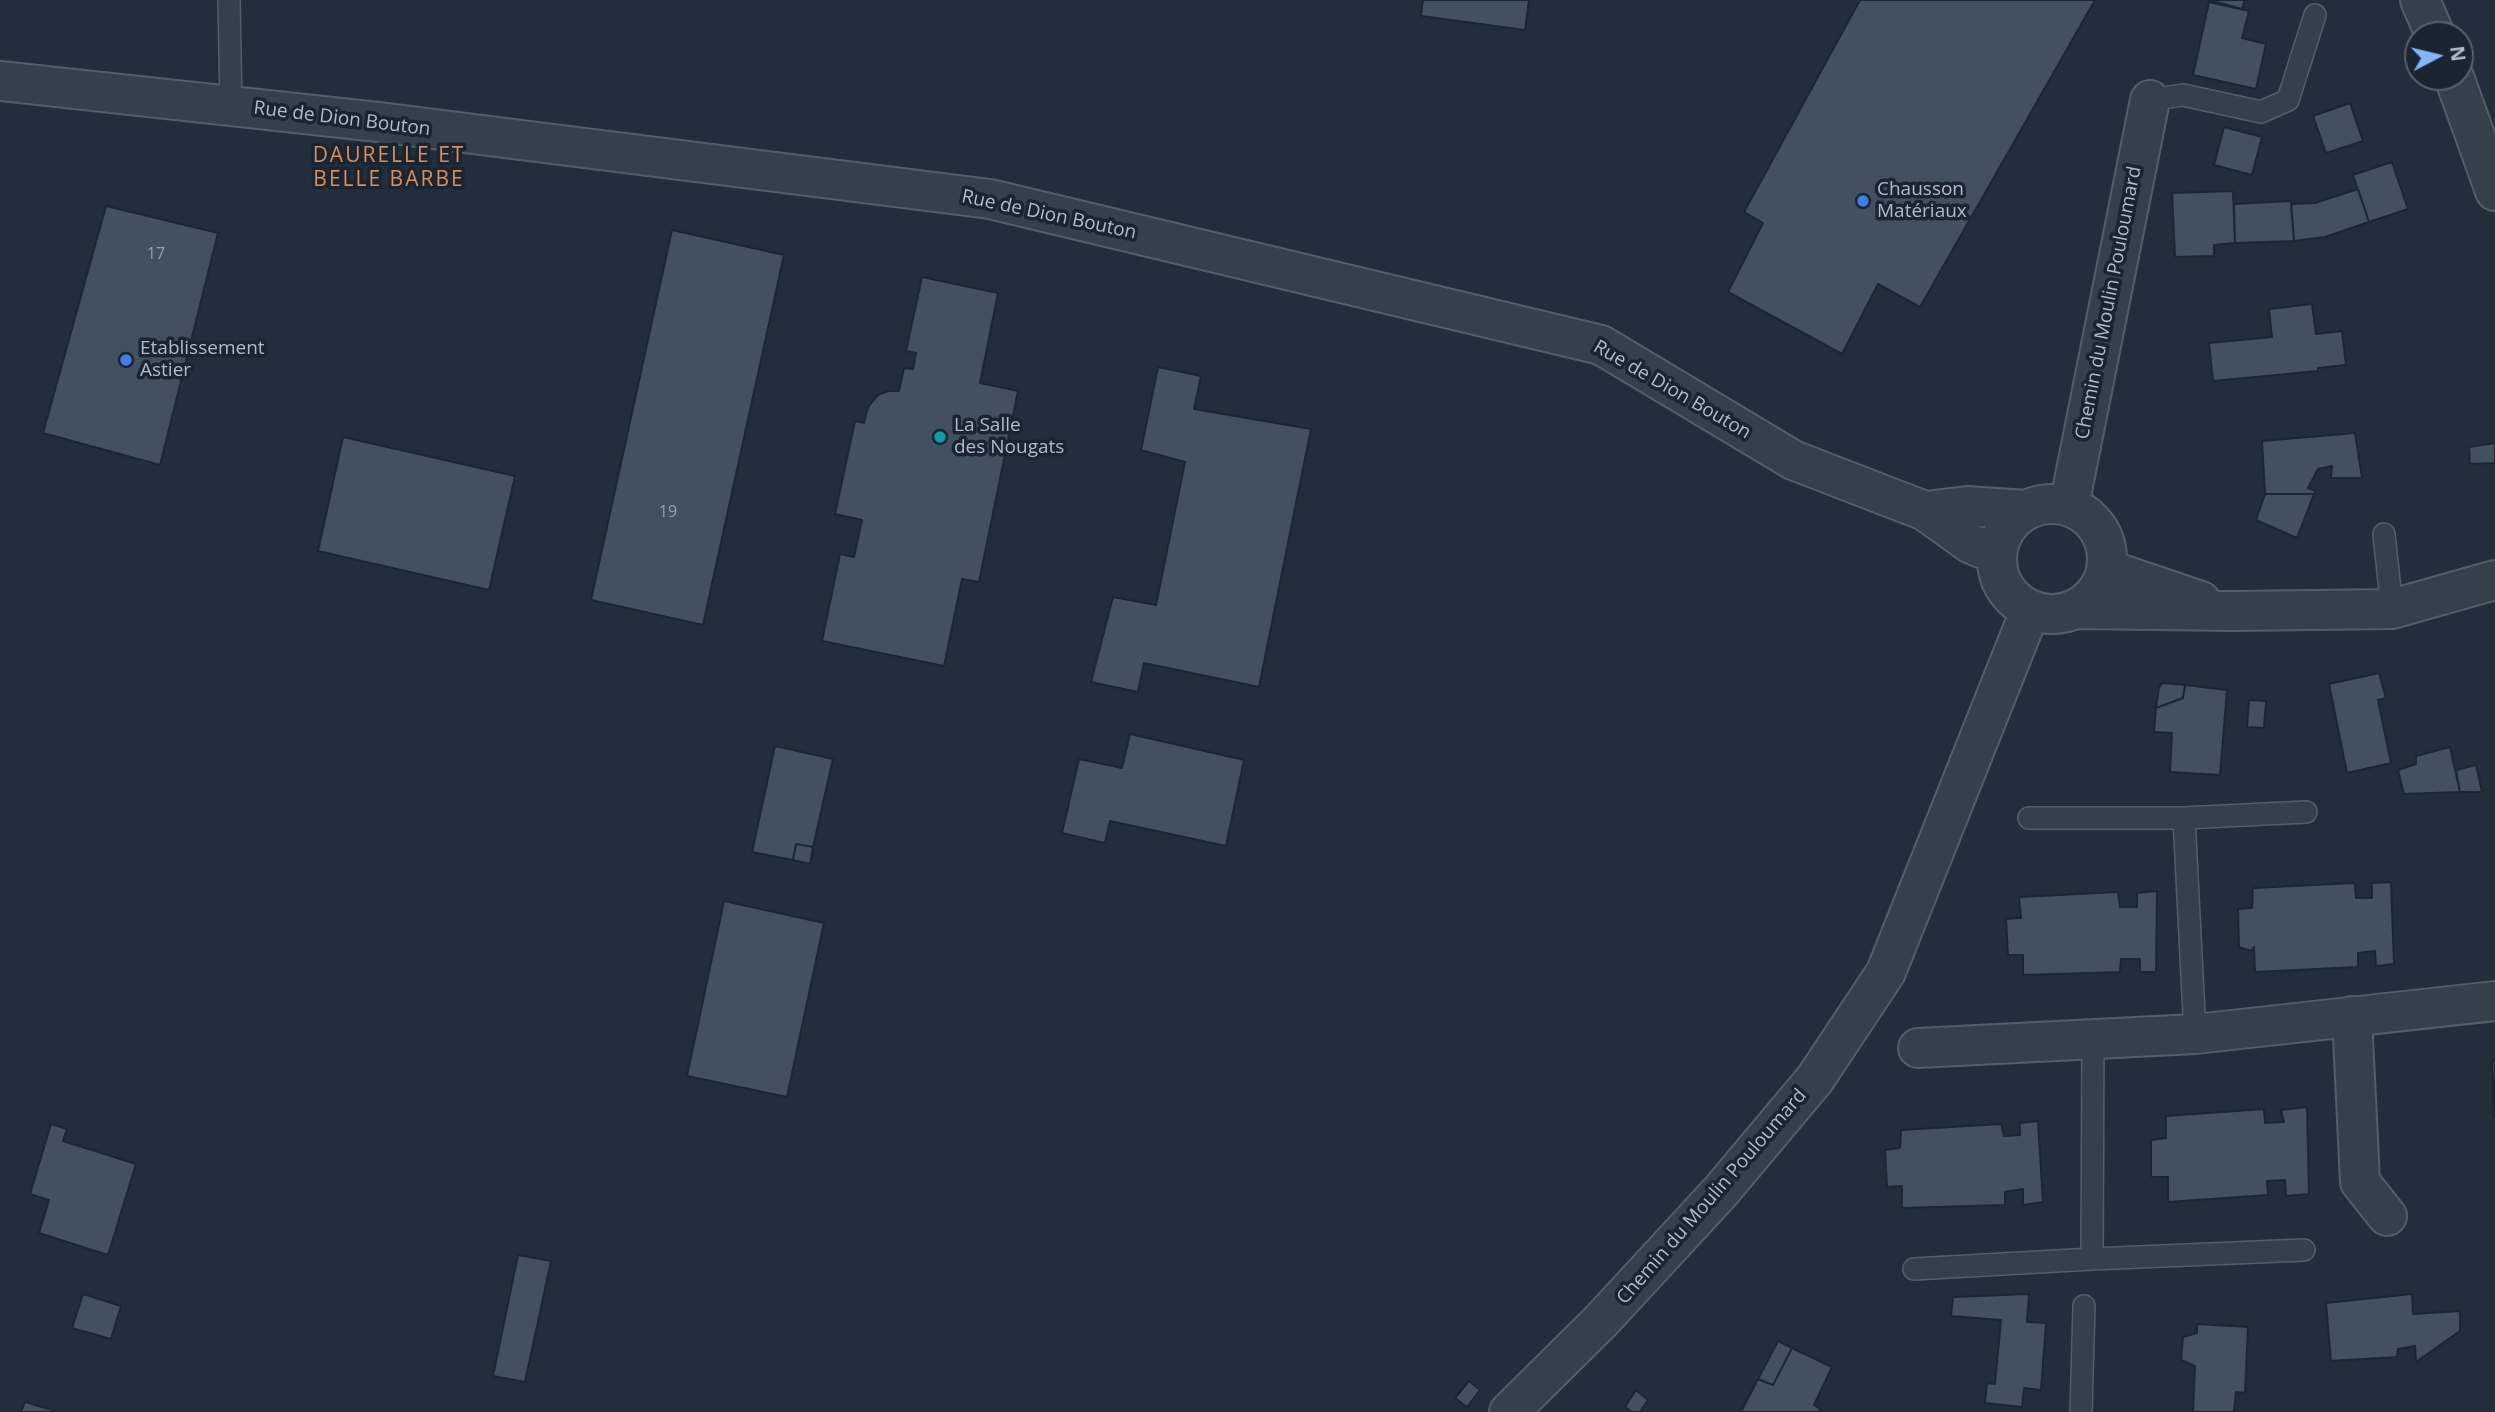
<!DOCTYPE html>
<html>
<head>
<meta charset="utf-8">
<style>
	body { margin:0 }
	#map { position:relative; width:2495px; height:1412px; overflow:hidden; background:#222e3c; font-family:"Open Sans",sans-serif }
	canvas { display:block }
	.north { position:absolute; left:2404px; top:21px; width:70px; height:70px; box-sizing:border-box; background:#1b2531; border:2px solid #57616d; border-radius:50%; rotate:83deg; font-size:19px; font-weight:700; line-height:28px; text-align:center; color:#b1bac8 }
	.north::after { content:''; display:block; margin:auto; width:24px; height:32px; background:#82b5fb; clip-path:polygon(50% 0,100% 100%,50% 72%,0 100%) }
</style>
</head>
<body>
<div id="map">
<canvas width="2495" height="1412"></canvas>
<div class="north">N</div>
</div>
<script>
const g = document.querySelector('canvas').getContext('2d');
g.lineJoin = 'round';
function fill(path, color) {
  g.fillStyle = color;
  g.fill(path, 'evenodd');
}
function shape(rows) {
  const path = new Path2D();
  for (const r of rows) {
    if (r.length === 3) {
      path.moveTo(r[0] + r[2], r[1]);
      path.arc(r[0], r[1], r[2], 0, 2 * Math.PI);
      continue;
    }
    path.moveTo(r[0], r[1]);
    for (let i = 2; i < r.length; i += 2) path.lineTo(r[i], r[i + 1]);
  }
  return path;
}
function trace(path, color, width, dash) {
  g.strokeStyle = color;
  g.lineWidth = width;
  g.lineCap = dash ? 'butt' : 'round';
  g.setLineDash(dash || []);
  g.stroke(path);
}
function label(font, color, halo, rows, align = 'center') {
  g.font = font + ' "Open Sans",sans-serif';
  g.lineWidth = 7;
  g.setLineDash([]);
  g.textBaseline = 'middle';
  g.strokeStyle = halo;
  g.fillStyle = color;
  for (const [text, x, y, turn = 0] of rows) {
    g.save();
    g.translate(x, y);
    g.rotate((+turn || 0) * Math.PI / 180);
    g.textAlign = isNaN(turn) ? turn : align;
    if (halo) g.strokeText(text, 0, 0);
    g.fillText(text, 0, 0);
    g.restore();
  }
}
const building = shape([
	[1423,0,1529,0,1525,30,1421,16,1423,0],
	[1860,0,2095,0,1920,307,1878,284,1842,354,1728,292,1763,223,1744,212,1860,0],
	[2209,0,2245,0,2242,9,2209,0],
	[2209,2,2249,11,2242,38,2266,44,2256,89,2193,75,2209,2],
	[2350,103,2363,141,2326,153,2313,116,2350,103],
	[2224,127,2262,137,2252,175,2214,165,2224,127],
	[2392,162,2408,209,2369,222,2353,175,2392,162],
	[2358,189,2369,222,2325,237,2294,241,2291,204,2315,203,2358,189],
	[2233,191,2235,243,2214,245,2214,256,2175,257,2172,193,2233,191],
	[2291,201,2294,241,2235,243,2234,204,2291,201],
	[106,206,218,233,160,465,43,433,106,206],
	[672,230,784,255,703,625,591,600,672,230],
	[922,277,998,293,980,383,1018,391,979,582,962,579,944,666,822,641,840,554,854,557,862,520,835,514,855,421,864,423,868,407,878,395,888,391,899,391,904,368,913,369,916,353,906,351,922,277],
	[2312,304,2316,334,2342,331,2346,365,2318,368,2318,371,2213,381,2209,343,2272,337,2269,309,2312,304],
	[1158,367,1201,376,1194,409,1311,429,1259,687,1144,663,1138,692,1091,682,1113,597,1156,605,1185,462,1141,450,1158,367],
	[2355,433,2362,478,2331,478,2332,466,2318,469,2308,488,2316,491,2314,494,2265,494,2262,441,2355,433],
	[343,437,515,476,489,590,318,551,343,437],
	[2495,443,2495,463,2470,464,2469,447,2495,443],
	[2265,494,2314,494,2297,538,2256,520,2265,494],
	[2379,673,2386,698,2378,700,2391,763,2347,773,2329,684,2379,673],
	[2163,683,2185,685,2183,698,2156,708,2159,687,2163,683],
	[2185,685,2227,690,2220,775,2170,772,2172,733,2154,732,2156,708,2183,698,2185,685],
	[2249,700,2266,701,2264,728,2247,727,2249,700],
	[1130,734,1244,760,1226,846,1110,821,1105,843,1062,833,1079,759,1122,768,1130,734],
	[775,746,833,759,813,847,796,844,793,860,752,852,775,746],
	[2450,747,2460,792,2404,794,2398,770,2416,764,2416,756,2450,747],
	[2476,765,2482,792,2460,792,2456,770,2476,765],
	[796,844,813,847,810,864,793,860,796,844],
	[2391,882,2394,964,2376,966,2375,951,2358,953,2358,967,2255,972,2254,947,2251,951,2239,947,2238,909,2252,908,2253,888,2355,883,2356,898,2372,898,2372,883,2391,882],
	[2157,891,2156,972,2140,972,2140,959,2121,959,2120,972,2023,975,2023,955,2008,955,2006,919,2021,918,2019,897,2118,892,2120,907,2137,907,2137,893,2157,891],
	[724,901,824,923,787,1097,687,1076,724,901],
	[2492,1061,2495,1061,2494,1117,2492,1061],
	[2307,1107,2309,1194,2286,1196,2285,1180,2267,1181,2268,1195,2168,1202,2168,1177,2151,1177,2151,1140,2166,1138,2166,1116,2264,1109,2265,1123,2284,1122,2281,1110,2307,1107],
	[2038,1121,2043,1202,2023,1205,2023,1189,2005,1192,2005,1205,1902,1208,1902,1186,1887,1187,1885,1150,1900,1148,1901,1130,2001,1124,2004,1136,2020,1135,2020,1123,2038,1121],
	[51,1124,67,1129,63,1141,136,1164,108,1255,39,1233,49,1200,30,1194,51,1124],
	[518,1255,551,1261,525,1382,493,1376,518,1255],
	[83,1294,121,1306,111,1339,72,1328,83,1294],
	[2029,1294,2027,1322,2046,1323,2041,1390,2024,1388,2022,1407,1985,1403,1987,1383,1995,1384,2001,1320,1951,1316,1953,1297,2029,1294],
	[2412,1294,2413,1314,2460,1311,2460,1331,2416,1362,2415,1346,2398,1349,2397,1357,2331,1361,2326,1303,2412,1294],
	[2197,1324,2248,1327,2245,1393,2236,1392,2234,1412,2193,1412,2195,1366,2181,1360,2183,1337,2197,1333,2197,1324],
	[1778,1341,1792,1348,1773,1385,1758,1379,1778,1341],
	[1792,1348,1832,1367,1814,1405,1820,1409,1819,1412,1741,1412,1758,1379,1773,1385,1792,1348],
	[1469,1381,1480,1390,1467,1407,1455,1398,1469,1381],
	[1636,1390,1648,1400,1640,1412,1632,1412,1625,1407,1636,1390],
	[25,1402,59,1412,21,1412,25,1402]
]);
const lane = shape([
	[229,0,231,106],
	[2150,100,2183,95,2261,112,2288,100,2315,15],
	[2384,534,2392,609],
	[2029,818,2184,818,2195,1034],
	[2184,818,2306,812],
	[2092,1259,2304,1250],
	[1914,1269,2092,1259,2093,1039],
	[2081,1412,2084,1306]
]);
const street = shape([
	[2420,0,2435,35],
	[2454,77,2495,191],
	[0,81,378,122,990,199,1601,345,1793,460,1925,511,1971,544,1996,554],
	[2052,559,55],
	[2069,506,2150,100],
	[1925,511,1967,506,2027,510],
	[2105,574,2121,574,2201,601],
	[2076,609,2233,611,2392,609,2495,580],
	[2352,1016,2360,1182,2387,1216],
	[1918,1048,2195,1034,2495,1001],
	[1509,1412,1601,1321,1721,1191,1815,1079,1886,972,2030,611]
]);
const markers = [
	[1863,201,7,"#3f7fe0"],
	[126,360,7,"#3f7fe0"],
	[940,437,7,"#0f9aa8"]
];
const numberNames = [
	["17",156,254],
	["19",668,512]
];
const streetNames = [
	["Rue de Dion Bouton",342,119,7],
	["Rue de Dion Bouton",1049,215,12],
	["Chemin du Moulin Pouloumard",2109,303,-79],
	["Rue de Dion Bouton",1672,390,30],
	["Chemin du Moulin Pouloumard",1712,1197,-49]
];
const poiNames = [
	["Chausson",1877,190],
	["Matériaux",1877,212],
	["Etablissement",140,349],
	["Astier",140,371],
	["La Salle",954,426],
	["des Nougats",954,448]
];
const neighbourhoodNames = [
	["DAURELLE ET",389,156],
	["BELLE BARBE",389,180]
];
fill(building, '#425060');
trace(building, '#1d2733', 2);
trace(lane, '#545d6a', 24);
trace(street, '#545d6a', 42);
trace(lane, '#35404c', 21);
trace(street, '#35404c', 38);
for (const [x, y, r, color] of markers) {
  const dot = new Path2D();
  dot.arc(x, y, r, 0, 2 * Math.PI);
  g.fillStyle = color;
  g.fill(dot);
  trace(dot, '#1b2531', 2.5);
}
label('16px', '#95a0ae', null, numberNames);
label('19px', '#b1bac8', '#1b2531', streetNames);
label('19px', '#b1bac8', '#1b2531', poiNames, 'left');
g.letterSpacing = '2px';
label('21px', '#d88d5c', '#1b2531', neighbourhoodNames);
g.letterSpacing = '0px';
</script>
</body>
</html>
